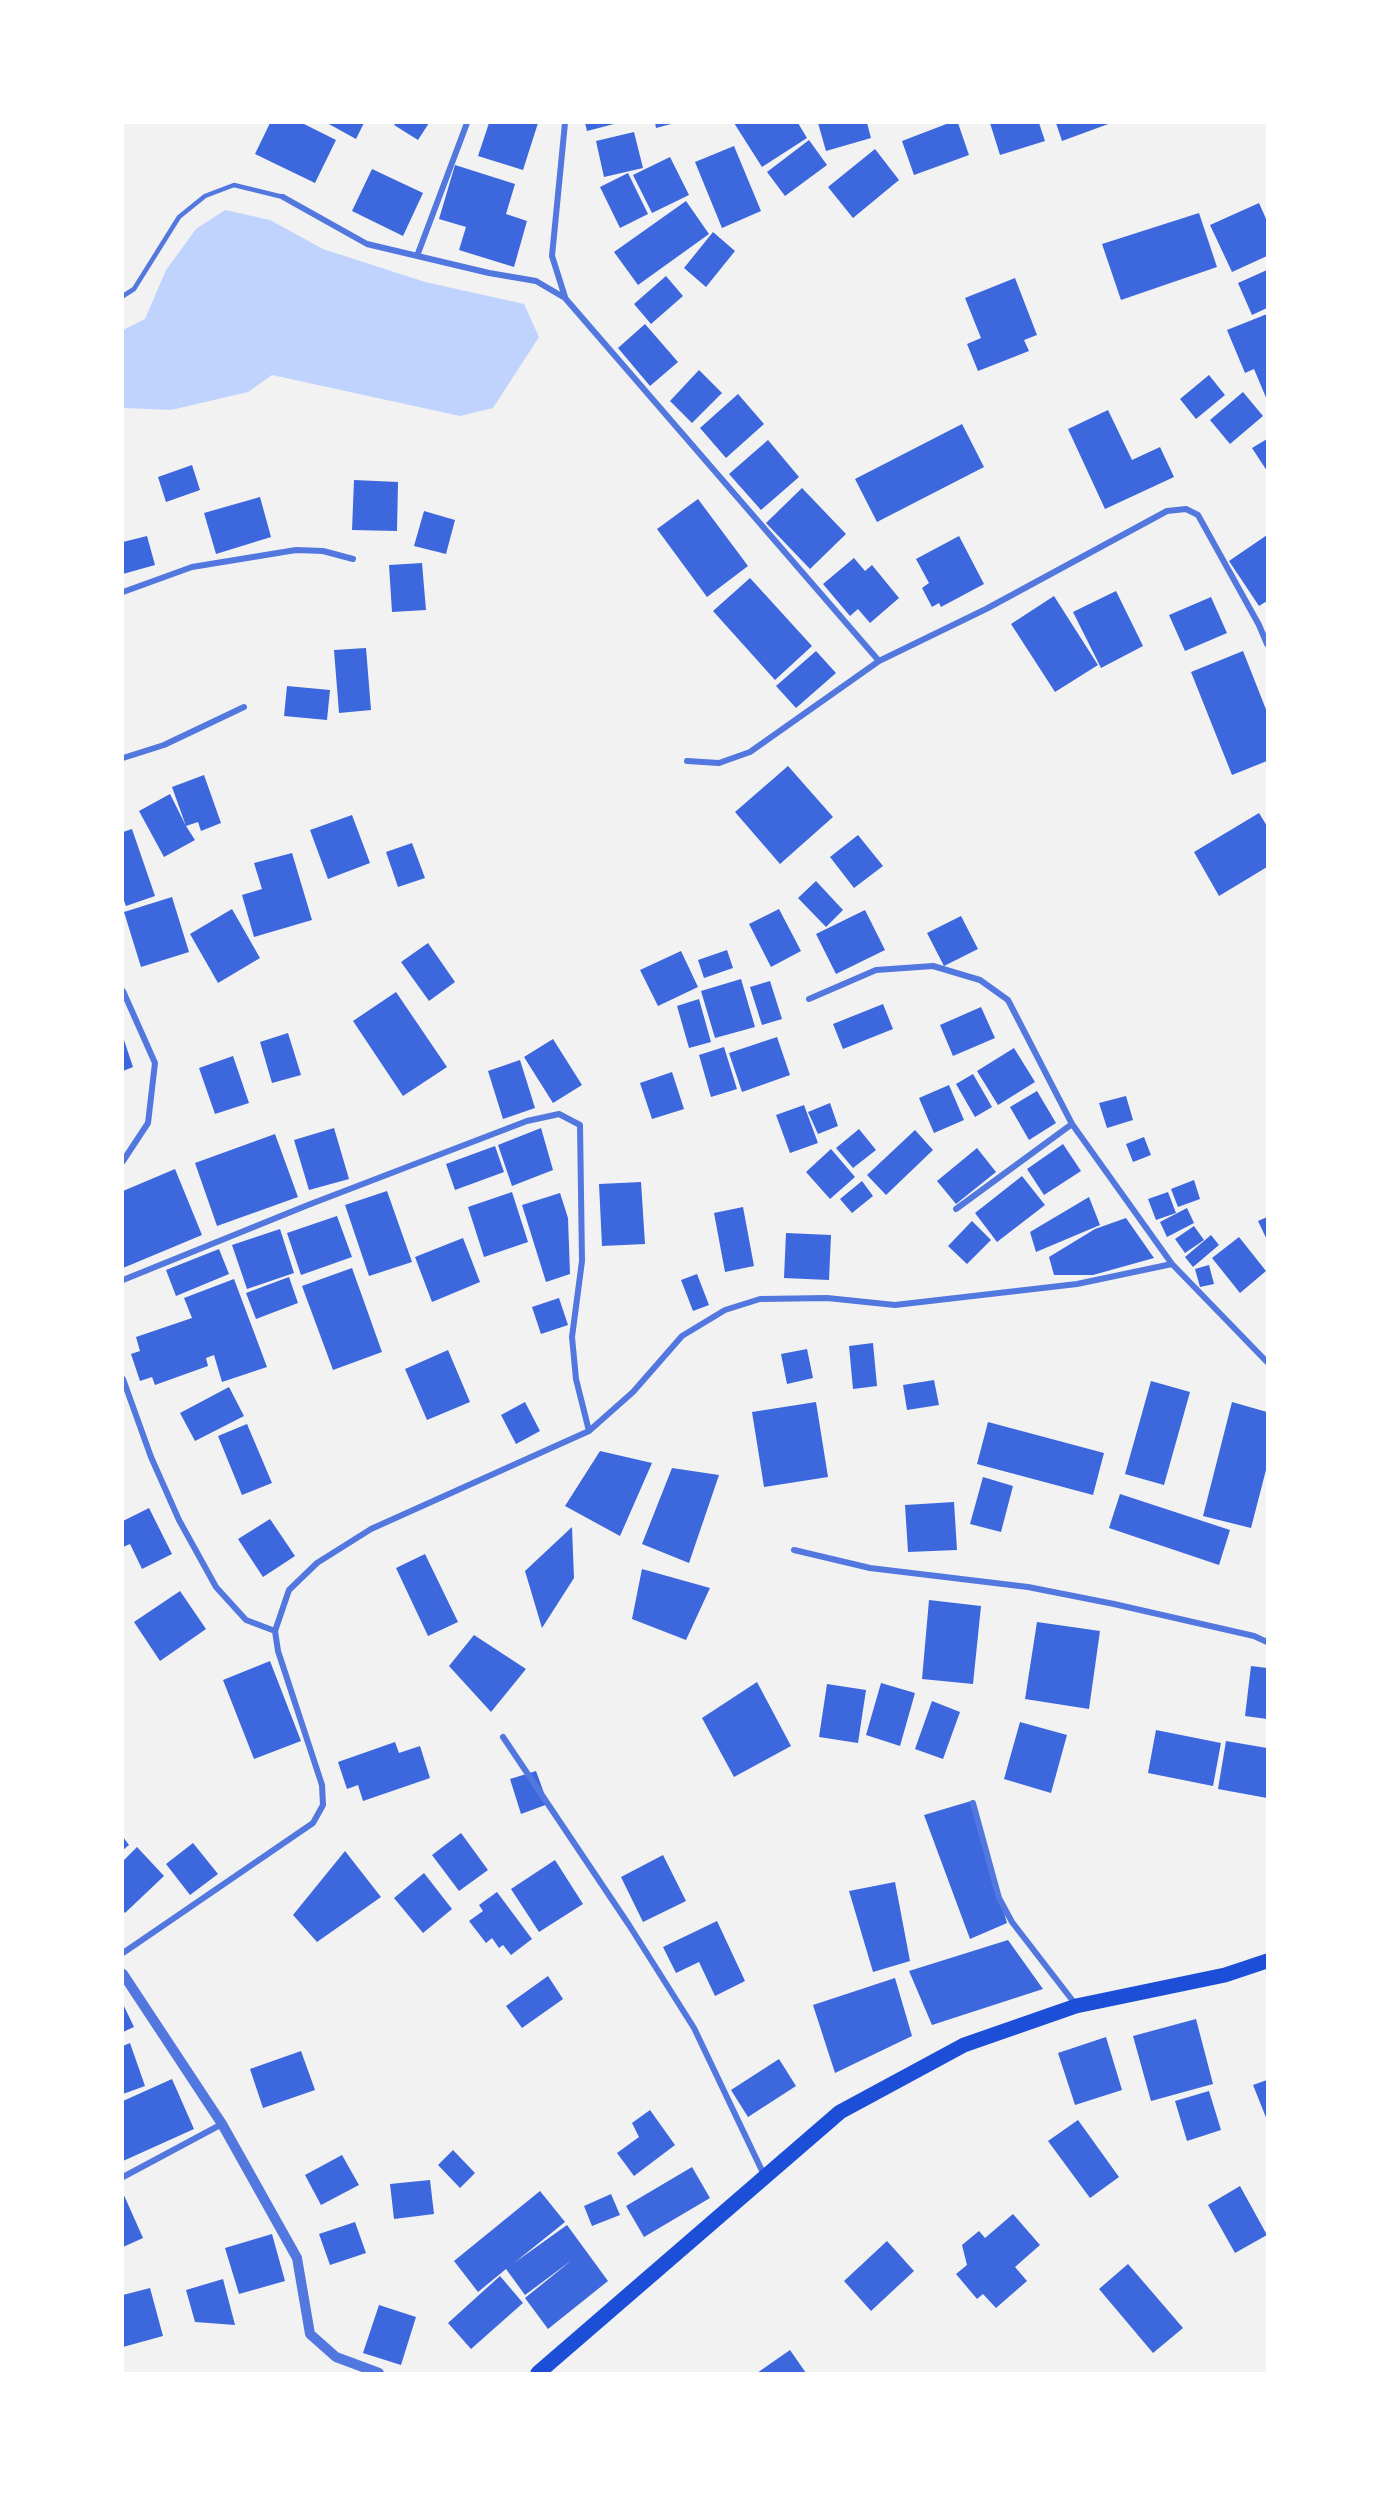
<!DOCTYPE html>
<html>
<head>
<meta charset="utf-8">
<style>
	body { margin:0 }
	#map { position:relative; width:1390px; height:2496px; overflow:hidden; background:#f2f2f2; font-family:"Roboto Condensed",sans-serif }
	canvas { display:block }
	.frame { position:absolute; inset:0; border:124px solid #fff; pointer-events:none }
</style>
</head>
<body>
<div id="map">
<canvas width="1390" height="2496"></canvas>
<div class="frame"></div>
</div>
<script>
const g = document.querySelector('canvas').getContext('2d');
g.lineJoin = 'round';
function fill(path, color) {
  g.fillStyle = color;
  g.fill(path, 'evenodd');
}
function shape(rows) {
  const path = new Path2D();
  for (const r of rows) {
    path.moveTo(r[0], r[1]);
    for (let i = 2; i < r.length; i += 2) path.lineTo(r[i], r[i + 1]);
  }
  return path;
}
function trace(path, color, width, dash) {
  g.strokeStyle = color;
  g.lineWidth = width;
  g.lineCap = dash ? 'butt' : 'round';
  g.setLineDash(dash || []);
  g.stroke(path);
}
const water = shape([
	[225,210,270,220,323,249,425,282,524,304,539,337,493,408,460,416,272,375,248,392,171,410,124,408,123,330,145,319,166,270,196,229]
]);
const building = shape([
	[270,123,302,123,336,140,315,183,255,154],
	[327,123,364,123,356,139],
	[396,123,429,123,418,140,394,125],
	[489,123,538,123,523,170,478,156],
	[585,123,614,123,614,124,587,131],
	[655,123,671,123,671,124,656,128],
	[734,123,798,123,807,138,762,167],
	[818,123,867,123,871,138,826,151],
	[949,123,958,123,969,155,914,175,902,141],
	[990,123,1039,123,1045,141,1000,155],
	[1056,123,1111,123,1062,141],
	[634,132,643,168,604,177,596,141],
	[809,140,827,165,785,196,767,172],
	[734,146,761,211,722,228,695,162],
	[875,149,899,180,853,218,828,187],
	[670,157,689,195,652,213,633,175],
	[455,165,515,184,506,214,527,221,514,267,459,250,466,227,439,219],
	[372,169,423,193,403,236,352,211],
	[628,173,648,214,620,228,600,187],
	[686,201,709,234,638,285,614,252],
	[1259,203,1267,221,1267,256,1232,272,1210,225],
	[1199,213,1217,267,1121,300,1102,244],
	[713,232,735,251,706,287,684,268],
	[1267,270,1267,308,1252,315,1238,283],
	[666,276,683,296,651,324,634,304],
	[1015,278,1037,335,1024,340,1029,351,978,371,967,344,981,338,965,298],
	[1267,314,1267,400,1254,369,1245,373,1227,330],
	[645,324,678,362,650,386,618,348],
	[699,370,722,393,692,423,670,401],
	[1209,375,1225,395,1196,419,1180,399],
	[1243,392,1263,416,1230,444,1210,420],
	[738,394,764,424,726,458,700,428],
	[1108,410,1132,460,1160,447,1174,477,1105,509,1068,429],
	[962,424,984,467,877,522,855,479],
	[1267,439,1267,471,1252,448],
	[768,440,799,477,761,510,729,474],
	[192,465,200,490,166,502,158,477],
	[354,480,398,482,397,531,352,530],
	[802,488,846,534,810,569,766,523],
	[260,497,271,537,216,554,204,513],
	[698,499,748,566,707,597,657,529],
	[424,511,455,520,446,554,414,546],
	[1267,535,1267,601,1259,606,1229,561],
	[147,536,155,565,123,574,123,542],
	[959,536,984,584,941,607,939,603,932,607,922,588,929,583,916,559],
	[854,558,865,571,872,565,899,598,870,623,858,609,850,616,823,584],
	[422,563,426,610,392,612,389,565],
	[750,578,812,646,775,680,713,611],
	[1116,591,1143,646,1101,668,1073,612],
	[1054,596,1098,665,1055,692,1011,624],
	[1211,597,1227,633,1185,651,1169,615],
	[366,648,371,710,339,713,334,650],
	[816,651,836,673,796,708,776,686],
	[1243,651,1267,712,1267,761,1232,775,1191,672],
	[287,686,330,690,327,720,284,716],
	[788,766,833,817,780,864,735,812],
	[204,775,221,823,201,831,198,822,186,826,195,840,164,857,139,811,170,794,186,826,172,787],
	[1259,813,1267,826,1267,867,1219,896,1194,852],
	[352,815,370,863,328,879,310,830],
	[132,829,155,896,126,906,123,898,123,832],
	[858,835,883,866,854,888,830,857],
	[412,843,425,878,398,887,386,852],
	[292,853,312,920,254,937,242,895,262,889,254,863],
	[816,881,843,910,826,927,798,898],
	[172,897,189,952,141,967,124,912],
	[232,909,260,958,218,983,190,934],
	[779,909,801,951,771,967,749,924],
	[865,910,885,950,836,974,816,934],
	[961,916,978,949,944,966,927,933],
	[428,943,455,982,429,1001,401,962],
	[727,950,733,968,704,978,698,960],
	[681,951,698,987,658,1006,640,970],
	[741,979,755,1027,715,1038,701,991],
	[770,981,782,1019,762,1025,750,987],
	[396,992,447,1067,403,1096,353,1021],
	[699,999,711,1042,689,1048,677,1006],
	[883,1004,893,1029,843,1049,833,1024],
	[981,1007,995,1038,953,1056,940,1025],
	[288,1033,301,1075,272,1083,260,1042],
	[123,1037,133,1067,123,1071],
	[777,1037,790,1075,742,1092,729,1053],
	[553,1039,582,1085,553,1103,524,1057],
	[724,1047,737,1089,711,1097,699,1055],
	[1014,1048,1035,1082,998,1105,977,1071],
	[233,1056,249,1103,215,1114,199,1068],
	[520,1060,535,1108,503,1119,488,1071],
	[672,1072,684,1109,652,1119,640,1083],
	[973,1074,992,1107,975,1117,956,1084],
	[949,1085,964,1120,934,1133,919,1098],
	[1037,1091,1056,1123,1029,1140,1010,1107],
	[1126,1096,1133,1120,1107,1128,1099,1103],
	[830,1103,838,1126,818,1134,808,1112],
	[804,1105,818,1143,790,1153,776,1115],
	[334,1128,349,1179,309,1190,294,1140],
	[541,1128,553,1170,512,1186,498,1145],
	[859,1129,876,1150,853,1168,836,1148],
	[915,1130,933,1150,886,1195,867,1175],
	[275,1134,298,1197,217,1226,195,1163],
	[1144,1137,1151,1155,1133,1162,1126,1144],
	[1063,1144,1081,1171,1044,1195,1027,1169],
	[495,1146,504,1172,455,1190,446,1164],
	[977,1148,996,1172,956,1204,937,1181],
	[831,1149,855,1177,830,1199,806,1172],
	[175,1169,202,1235,123,1268,123,1191],
	[1022,1176,1045,1205,997,1242,975,1213],
	[1194,1180,1200,1199,1178,1207,1171,1189],
	[862,1181,873,1196,852,1213,840,1199],
	[641,1182,645,1244,602,1246,599,1184],
	[387,1191,412,1262,369,1276,345,1205],
	[512,1192,528,1242,484,1257,468,1207],
	[1168,1192,1176,1213,1156,1220,1148,1199],
	[560,1193,568,1218,570,1274,546,1282,522,1205],
	[1089,1197,1100,1225,1036,1252,1030,1232],
	[743,1207,754,1266,725,1272,714,1213],
	[1187,1208,1194,1223,1167,1237,1160,1222],
	[337,1216,352,1257,301,1275,287,1233],
	[1267,1217,1267,1240,1258,1221],
	[1126,1218,1154,1258,1093,1275,1054,1275,1049,1257,1095,1229],
	[972,1221,991,1240,967,1264,948,1246],
	[1194,1226,1204,1240,1185,1253,1175,1239],
	[280,1229,294,1273,247,1289,232,1245],
	[786,1233,831,1235,829,1280,784,1278],
	[1211,1235,1219,1245,1193,1267,1185,1257],
	[1239,1237,1266,1271,1240,1293,1212,1258],
	[463,1238,480,1282,432,1302,415,1257],
	[219,1249,229,1274,176,1296,166,1270],
	[1209,1265,1214,1284,1200,1287,1195,1269],
	[352,1268,382,1352,333,1370,302,1286],
	[697,1274,709,1305,693,1311,681,1280],
	[289,1277,298,1303,256,1319,246,1293],
	[234,1279,267,1367,222,1382,214,1355,206,1358,208,1366,155,1385,152,1377,140,1381,131,1354,140,1351,136,1337,192,1318,184,1298],
	[559,1298,568,1325,541,1334,532,1307],
	[873,1343,877,1386,853,1389,849,1346],
	[807,1349,813,1378,787,1384,781,1354],
	[448,1350,470,1402,427,1420,405,1369],
	[934,1380,939,1405,907,1410,903,1385],
	[1151,1381,1190,1392,1164,1485,1125,1474],
	[229,1387,244,1416,195,1441,180,1413],
	[525,1402,540,1431,516,1444,501,1415],
	[816,1402,828,1477,764,1487,752,1412],
	[1232,1402,1267,1412,1267,1466,1251,1528,1203,1516],
	[988,1422,1104,1453,1093,1495,977,1464],
	[247,1424,272,1483,242,1495,218,1436],
	[600,1451,652,1463,620,1536,565,1506],
	[672,1468,719,1475,689,1563,642,1544],
	[983,1477,1013,1486,1001,1532,970,1524],
	[1120,1494,1230,1530,1219,1565,1109,1528],
	[954,1502,957,1550,908,1552,905,1505],
	[149,1508,172,1554,142,1569,130,1544,123,1547,123,1521],
	[270,1519,295,1556,263,1577,238,1539],
	[572,1527,574,1578,542,1628,525,1571],
	[425,1554,458,1622,428,1636,396,1568],
	[642,1569,710,1588,686,1640,632,1619],
	[180,1591,206,1629,160,1661,134,1622],
	[929,1600,981,1606,973,1684,922,1679],
	[1037,1622,1100,1631,1089,1709,1025,1699],
	[474,1635,526,1669,491,1712,449,1666],
	[270,1661,301,1741,254,1759,223,1680],
	[1251,1666,1267,1668,1267,1719,1245,1716],
	[757,1682,791,1746,734,1777,702,1718],
	[881,1683,915,1693,900,1746,866,1735],
	[827,1684,866,1690,858,1743,819,1737],
	[932,1701,960,1712,943,1759,915,1749],
	[1020,1722,1067,1735,1051,1793,1004,1779],
	[1156,1730,1221,1743,1213,1786,1148,1773],
	[1226,1741,1267,1748,1267,1798,1218,1789],
	[395,1742,399,1753,420,1746,430,1778,363,1801,358,1785,347,1789,338,1762],
	[536,1771,548,1804,521,1814,510,1779],
	[971,1801,1007,1923,970,1939,924,1815],
	[461,1833,488,1870,459,1891,432,1855],
	[123,1837,129,1845,123,1850],
	[193,1843,218,1874,190,1895,166,1864],
	[137,1847,164,1876,125,1913,123,1910,123,1861],
	[345,1851,381,1897,317,1942,293,1915],
	[663,1855,686,1901,643,1922,621,1877],
	[555,1860,583,1904,539,1932,511,1889],
	[424,1873,452,1909,423,1933,394,1898],
	[895,1882,910,1961,873,1972,849,1891],
	[497,1892,532,1939,511,1955,503,1945,499,1948,492,1938,486,1943,469,1921,483,1911,479,1905],
	[717,1921,745,1981,715,1996,699,1962,676,1973,663,1947],
	[1008,1940,1043,1989,932,2025,909,1971],
	[548,1976,563,1999,522,2028,506,2006],
	[895,1978,912,2036,835,2073,813,2005],
	[123,2004,134,2027,123,2032],
	[1196,2019,1213,2084,1151,2101,1133,2036],
	[1106,2037,1122,2090,1075,2105,1058,2053],
	[130,2043,145,2086,123,2094,123,2046],
	[301,2051,315,2090,263,2108,250,2069],
	[779,2059,796,2086,748,2117,731,2090],
	[172,2079,194,2129,123,2161,123,2101],
	[1267,2080,1267,2120,1253,2085],
	[1209,2091,1221,2130,1187,2141,1175,2101],
	[650,2110,675,2145,634,2176,617,2153,639,2137,632,2123],
	[1078,2120,1119,2177,1090,2198,1048,2141],
	[453,2150,475,2173,460,2188,438,2165],
	[342,2155,359,2185,321,2205,305,2175],
	[692,2167,710,2198,644,2237,626,2206],
	[430,2180,434,2214,394,2219,390,2184],
	[1240,2186,1267,2235,1235,2253,1208,2205],
	[540,2191,565,2222,514,2263,567,2225,608,2281,548,2329,525,2298,572,2260,525,2295,506,2269,478,2292,454,2261],
	[123,2193,143,2238,123,2247],
	[611,2194,620,2215,592,2226,584,2206],
	[1013,2214,1040,2245,1015,2267,1027,2281,996,2308,983,2294,977,2299,956,2274,967,2265,962,2245,979,2231,985,2238],
	[355,2222,366,2253,330,2265,319,2234],
	[272,2234,285,2281,239,2294,225,2248],
	[887,2241,914,2271,871,2311,844,2281],
	[1128,2264,1183,2328,1153,2353,1099,2289],
	[500,2276,523,2303,471,2349,448,2323],
	[223,2279,235,2325,195,2322,186,2290],
	[150,2288,163,2336,123,2347,123,2295],
	[379,2305,416,2317,401,2365,363,2353],
	[790,2350,806,2373,757,2373]
]);
const service = shape([
	[123,296,134,289,179,217,205,196,234,185,283,197]
]);
const minor = shape([
	[283,197,367,244,489,273,536,281,565,298,879,661,986,609,1167,511,1186,509,1198,515,1259,625,1267,644],
	[417,256,467,123],
	[565,297,552,256,565,123],
	[123,592,192,567,296,550,323,551,353,559],
	[123,758,164,745,244,707],
	[687,761,719,763,750,752,879,661],
	[123,991,155,1063,148,1123,123,1161],
	[809,999,876,970,933,966,980,980,1008,1000,1072,1124],
	[956,1209,1072,1124,1172,1264,1267,1362],
	[123,1280,308,1205,527,1121,559,1114,580,1125,582,1261,572,1337,576,1379,589,1431],
	[123,1379,151,1457,179,1520,216,1587,246,1620,275,1631],
	[794,1550,870,1568,1028,1587,1114,1604,1254,1636,1267,1642],
	[503,1737,629,1925,694,2028,765,2177],
	[973,1803,999,1898,1012,1922,1076,2005],
	[123,1953,313,1823,323,1805,322,1785,278,1651,275,1631,289,1590,317,1563,371,1529,589,1431,633,1392,682,1336,725,1310,760,1299,827,1298,895,1305,1077,1284,1172,1264],
	[123,2177,222,2124]
]);
const tertiary = shape([
	[123,1974,222,2124,297,2258,310,2334,336,2357,379,2373]
]);
const primary = shape([
	[538,2373,840,2112,964,2045,1076,2006,1225,1975,1267,1961]
]);
fill(water, '#bfd3fe');
fill(building, '#3d67dc');
trace(service, '#5277de', 4.5);
trace(minor, '#5277de', 6);
trace(tertiary, '#5277de', 10);
trace(primary, '#1d4ed8', 15);
</script>
</body>
</html>
